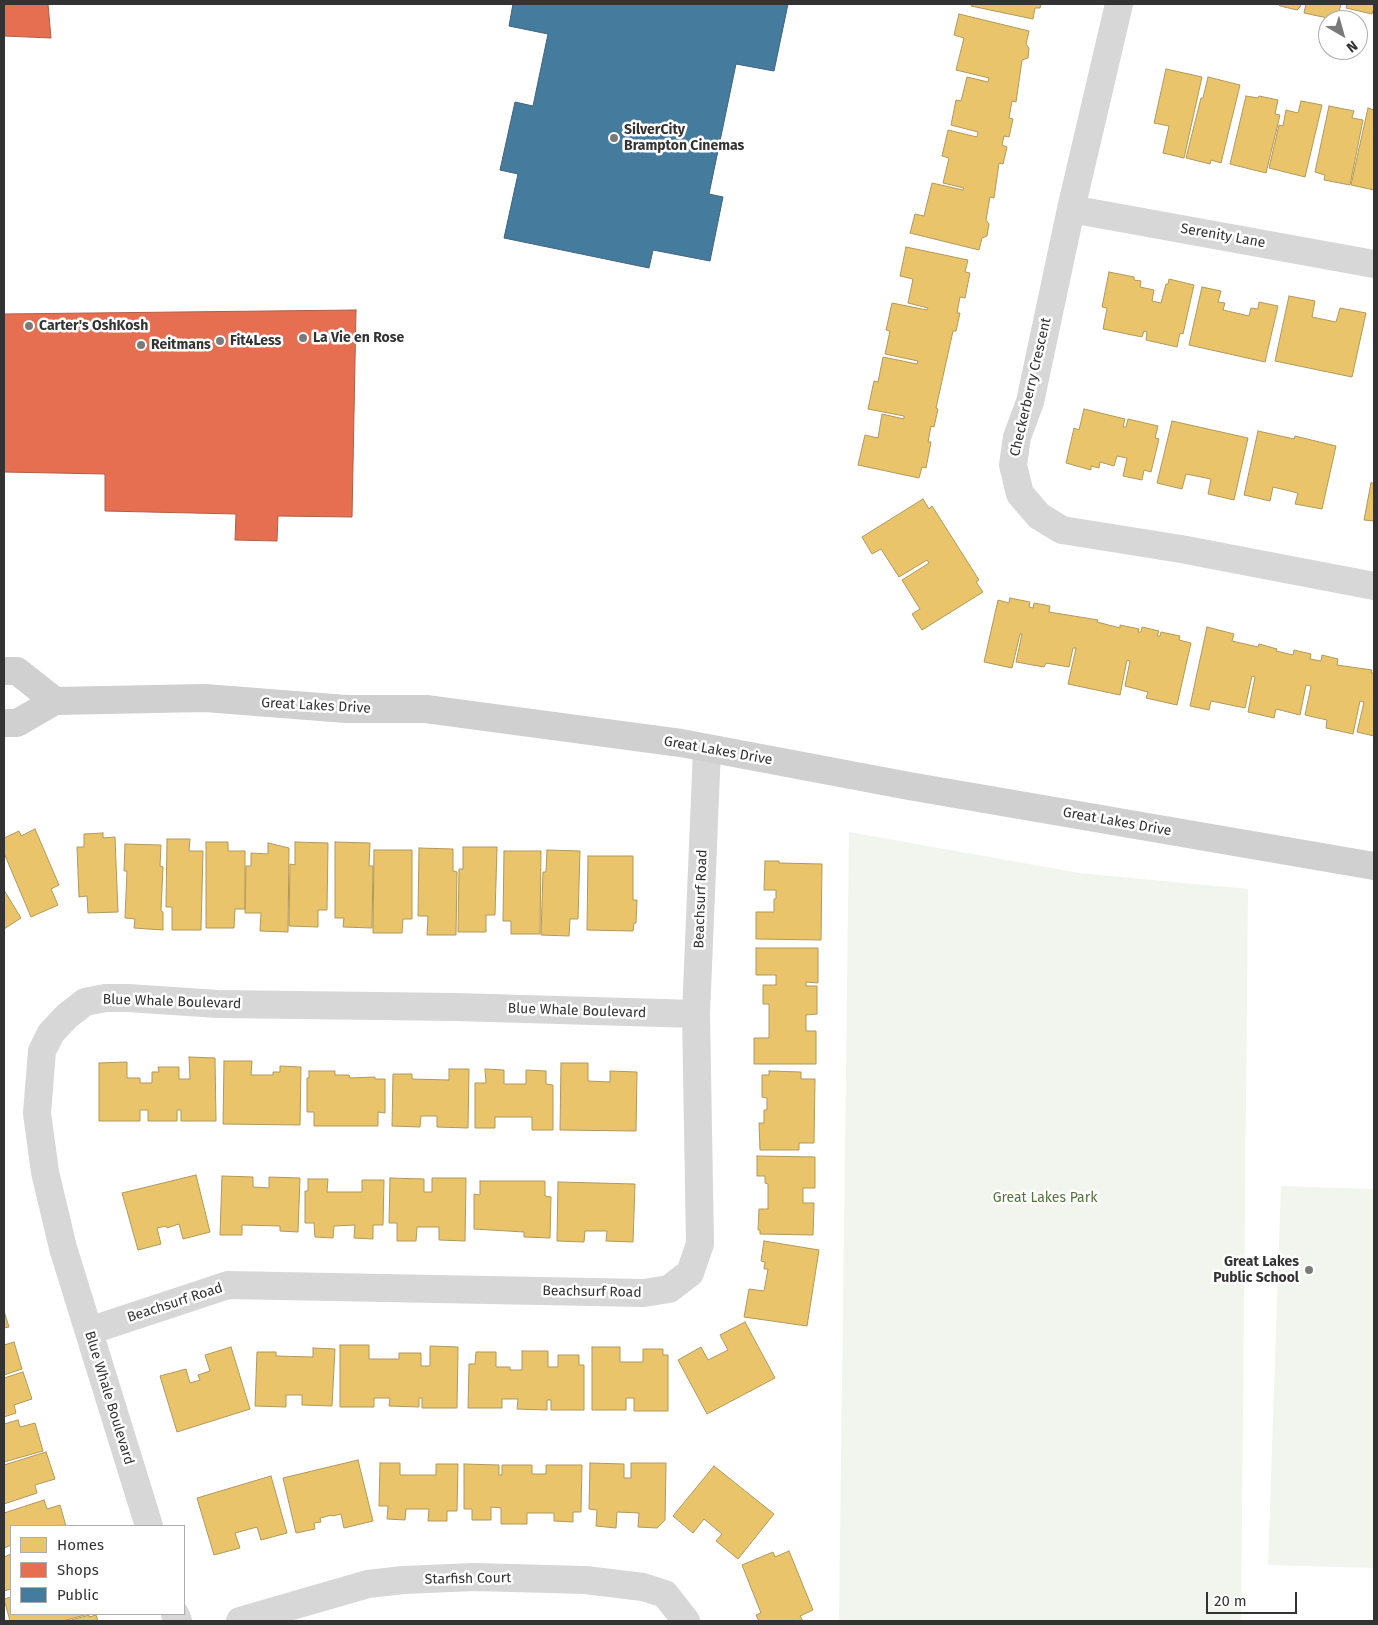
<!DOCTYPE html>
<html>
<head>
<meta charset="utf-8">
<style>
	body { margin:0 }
	#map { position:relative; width:1378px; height:1625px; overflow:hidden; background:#fff; font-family:"Fira Sans",sans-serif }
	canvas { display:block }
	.frame { position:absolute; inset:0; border:5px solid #333; pointer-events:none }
	.legend { position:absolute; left:10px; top:1525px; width:175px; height:90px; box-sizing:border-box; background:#fff; border:1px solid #adadad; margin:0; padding:6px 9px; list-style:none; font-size:15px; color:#333 }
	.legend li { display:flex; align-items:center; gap:10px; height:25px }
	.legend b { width:25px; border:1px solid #adadad }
	.north { position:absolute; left:1318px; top:10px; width:50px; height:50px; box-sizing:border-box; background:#fff; border:1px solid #adadad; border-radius:50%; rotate:142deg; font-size:14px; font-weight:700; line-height:20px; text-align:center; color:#333 }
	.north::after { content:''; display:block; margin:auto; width:18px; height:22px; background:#7a7a7a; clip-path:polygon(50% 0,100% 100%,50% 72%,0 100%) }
	.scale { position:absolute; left:1206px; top:1592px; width:91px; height:22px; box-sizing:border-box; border:2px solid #333; border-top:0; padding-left:6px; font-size:15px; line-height:18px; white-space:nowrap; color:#333; -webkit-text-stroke:4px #fff; paint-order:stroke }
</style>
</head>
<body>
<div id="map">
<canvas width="1378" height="1625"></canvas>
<div class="frame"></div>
<ul class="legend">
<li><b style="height:14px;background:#e9c46a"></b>Homes</li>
<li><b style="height:14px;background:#e76f51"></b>Shops</li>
<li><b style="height:14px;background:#457b9d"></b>Public</li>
</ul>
<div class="north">N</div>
<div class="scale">20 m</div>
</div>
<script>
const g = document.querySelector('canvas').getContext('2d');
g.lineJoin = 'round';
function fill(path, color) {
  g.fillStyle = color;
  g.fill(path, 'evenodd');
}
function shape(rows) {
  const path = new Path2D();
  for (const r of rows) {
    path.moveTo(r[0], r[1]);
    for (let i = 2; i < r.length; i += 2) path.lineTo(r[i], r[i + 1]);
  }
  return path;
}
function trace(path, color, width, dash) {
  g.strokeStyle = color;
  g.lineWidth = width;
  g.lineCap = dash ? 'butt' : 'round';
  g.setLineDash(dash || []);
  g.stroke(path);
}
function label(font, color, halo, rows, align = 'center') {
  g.font = font + ' "Fira Sans",sans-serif';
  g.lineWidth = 5;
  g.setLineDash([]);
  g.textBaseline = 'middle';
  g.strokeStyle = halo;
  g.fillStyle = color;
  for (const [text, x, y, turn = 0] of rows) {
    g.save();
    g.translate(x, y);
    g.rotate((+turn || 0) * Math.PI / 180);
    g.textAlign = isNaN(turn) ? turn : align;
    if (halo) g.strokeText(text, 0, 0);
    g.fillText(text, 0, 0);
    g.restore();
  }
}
const green = shape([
	[849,832,1079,873,1248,889,1241,1621,839,1621],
	[1281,1186,1374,1189,1374,1568,1268,1565]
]);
const homes = shape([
	[972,4,1041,4,1040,8,1035,8,1033,19,971,6,972,4],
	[1278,4,1301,4,1300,7,1297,10,1280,6,1278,4],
	[1306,4,1341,4,1337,20,1304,13,1306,4],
	[1347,4,1374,4,1374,10,1373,10,1372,14,1346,8,1347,4],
	[959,14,1029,31,1026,44,1029,48,1028,58,1022,60,1016,102,1012,101,1009,118,1013,119,1009,137,1004,136,1002,145,1007,147,1003,164,999,163,994,198,990,197,986,220,989,224,987,236,982,238,979,250,910,233,915,214,924,216,932,183,963,190,964,188,943,183,949,158,942,156,948,130,977,137,978,132,951,125,956,100,961,101,967,77,988,82,989,78,956,70,964,38,954,35,959,14],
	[1166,69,1202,77,1184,158,1163,153,1169,126,1154,123,1166,69],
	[1208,77,1240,85,1221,163,1211,160,1210,164,1186,158,1201,98,1203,98,1208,77],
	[1246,96,1258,98,1259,96,1278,100,1275,114,1280,115,1266,173,1230,164,1246,96],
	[1301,101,1322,105,1305,177,1269,168,1279,125,1283,126,1286,110,1298,113,1301,101],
	[1329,106,1354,111,1352,118,1363,120,1350,185,1324,180,1325,175,1315,172,1329,106],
	[1368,108,1374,110,1374,190,1351,185,1368,108],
	[906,247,968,260,965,272,970,273,965,298,960,297,957,313,960,313,956,331,953,331,936,408,938,409,934,427,931,426,928,442,931,442,926,468,922,467,919,478,858,465,865,435,878,438,882,414,904,419,904,416,868,409,874,381,878,382,883,357,917,364,918,361,885,354,890,331,886,330,892,303,927,310,928,308,908,303,913,279,900,276,906,247],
	[1109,272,1134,277,1134,280,1141,281,1140,287,1154,290,1152,301,1161,303,1166,284,1168,284,1169,279,1194,285,1183,334,1180,333,1177,347,1146,340,1147,332,1144,331,1142,337,1103,329,1107,308,1102,307,1109,272],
	[1202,287,1221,291,1218,302,1225,303,1223,310,1249,316,1251,308,1258,309,1259,302,1278,306,1265,362,1189,345,1202,287],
	[1289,296,1315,301,1312,317,1336,322,1340,308,1366,313,1352,377,1275,361,1289,296],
	[1084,409,1125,419,1123,427,1126,427,1128,419,1158,426,1155,438,1159,439,1151,472,1144,470,1142,480,1123,476,1127,458,1117,456,1114,466,1100,462,1099,468,1091,466,1091,470,1066,463,1074,428,1079,430,1084,409],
	[1172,421,1248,438,1234,500,1208,494,1211,479,1186,474,1182,489,1157,483,1172,421],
	[1258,431,1294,439,1295,436,1336,446,1322,509,1295,504,1298,493,1273,487,1270,501,1244,495,1258,431],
	[1371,483,1374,483,1374,521,1364,520,1371,483],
	[923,499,929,509,932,506,979,580,976,582,983,592,922,630,912,614,920,609,902,580,929,563,927,560,899,577,881,549,872,554,862,537,923,499],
	[1010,598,1030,602,1029,607,1033,608,1034,603,1050,606,1049,612,1098,620,1097,622,1120,628,1120,625,1139,629,1138,632,1141,632,1142,627,1159,631,1157,636,1160,636,1161,632,1180,636,1179,640,1191,643,1177,705,1146,698,1148,692,1125,686,1130,661,1127,660,1120,695,1068,684,1076,648,1073,648,1069,667,1046,663,1044,667,1016,662,1022,634,1020,634,1012,668,984,662,998,600,1009,603,1010,598],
	[1207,627,1234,634,1232,641,1258,647,1259,644,1277,649,1276,651,1293,655,1294,650,1311,654,1310,659,1321,661,1322,655,1338,659,1337,665,1372,670,1371,673,1374,673,1374,736,1357,732,1364,702,1360,701,1353,734,1326,728,1327,720,1305,715,1311,686,1306,685,1300,715,1276,709,1274,718,1248,712,1255,677,1252,676,1245,708,1211,701,1209,710,1190,706,1207,627],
	[35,829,59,885,51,889,58,905,31,917,4,853,4,838,19,831,21,836,35,829],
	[103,833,103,838,115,837,118,912,88,913,87,896,79,897,77,847,84,847,84,834,103,833],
	[167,839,190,839,189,851,203,851,201,930,172,930,172,907,166,907,167,839],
	[206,842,228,842,228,851,245,851,245,909,235,909,234,928,206,928,206,842],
	[295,842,328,843,327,910,318,910,318,927,289,926,290,864,295,865,295,842],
	[335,842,370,843,369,866,373,866,372,928,343,927,344,918,335,918,335,842],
	[268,843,289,848,288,932,260,931,261,913,245,913,246,866,251,866,251,853,268,854,268,843],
	[125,844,161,845,160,866,163,867,161,911,163,912,163,930,134,928,135,919,125,918,127,871,124,871,125,844],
	[463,847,497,847,495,915,486,915,486,932,458,932,459,869,463,869,463,847],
	[419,848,453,849,453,871,457,872,456,935,427,935,428,916,418,916,419,848],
	[374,850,412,850,412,919,403,919,402,933,373,933,374,850],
	[547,850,580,851,578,919,570,919,569,936,541,935,543,872,546,872,547,850],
	[504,851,541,851,540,934,511,934,511,921,503,921,504,851],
	[588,856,633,856,633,900,637,900,636,923,634,923,633,931,587,930,588,856],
	[765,861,779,861,779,863,822,864,821,940,756,939,756,912,774,912,774,899,776,899,776,890,764,890,765,861],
	[4,890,21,918,4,929,4,890],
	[756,948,818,948,818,983,806,982,806,986,817,986,817,1014,806,1015,806,1031,816,1031,816,1064,754,1064,754,1038,769,1038,769,1004,763,1004,763,985,776,985,776,975,756,975,756,948],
	[189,1057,215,1058,216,1121,181,1121,181,1110,177,1110,177,1121,148,1121,148,1110,140,1110,140,1121,99,1121,99,1063,127,1062,127,1078,140,1078,140,1083,152,1083,152,1072,159,1072,158,1067,179,1067,179,1079,190,1079,189,1057],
	[224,1061,252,1061,251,1075,273,1075,273,1072,280,1072,280,1066,301,1067,300,1125,223,1124,224,1061],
	[561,1063,588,1063,588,1081,610,1082,610,1071,637,1072,636,1131,560,1130,561,1063],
	[449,1069,469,1069,468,1128,437,1127,437,1116,421,1116,420,1127,392,1126,393,1074,412,1074,412,1079,449,1080,449,1069],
	[485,1069,504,1070,504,1084,526,1084,526,1070,546,1071,546,1084,553,1085,553,1130,532,1130,532,1117,495,1117,495,1128,475,1128,475,1083,486,1083,485,1069],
	[309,1071,335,1071,335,1075,349,1075,350,1078,375,1077,375,1079,385,1079,385,1113,378,1112,378,1126,314,1126,314,1112,307,1112,307,1078,309,1078,309,1071],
	[769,1071,801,1072,801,1079,815,1079,814,1143,799,1143,799,1150,760,1150,759,1123,764,1123,764,1110,767,1110,767,1098,762,1097,762,1075,769,1075,769,1071],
	[757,1156,815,1157,815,1188,803,1188,803,1203,814,1203,813,1235,760,1234,760,1230,758,1230,759,1209,768,1209,768,1184,765,1183,765,1176,757,1176,757,1156],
	[196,1175,210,1232,183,1239,179,1224,167,1228,166,1226,157,1228,161,1244,138,1250,122,1193,196,1175],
	[222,1176,253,1177,253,1187,269,1188,269,1177,300,1178,298,1232,280,1231,280,1226,242,1225,242,1235,220,1235,222,1176],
	[390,1178,424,1179,424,1192,432,1192,432,1178,466,1178,465,1241,439,1240,439,1227,417,1227,416,1241,397,1241,397,1223,389,1223,390,1178],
	[308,1179,328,1179,327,1192,362,1192,362,1180,384,1180,383,1225,373,1225,373,1239,354,1238,355,1225,334,1226,333,1238,315,1237,314,1223,305,1223,305,1191,308,1191,308,1179],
	[480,1181,545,1181,545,1196,551,1197,550,1238,524,1237,524,1232,474,1229,474,1194,480,1195,480,1181],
	[558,1182,635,1184,633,1242,606,1241,607,1231,585,1231,584,1242,557,1241,558,1182],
	[764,1241,819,1250,807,1326,744,1317,749,1289,764,1291,768,1269,764,1269,765,1262,761,1261,764,1241],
	[4,1311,9,1327,4,1328,4,1311],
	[745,1322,775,1378,707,1414,678,1360,701,1347,708,1360,728,1350,720,1335,745,1322],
	[14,1342,22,1369,4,1375,4,1345,14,1342],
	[340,1345,369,1345,369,1359,399,1359,399,1353,421,1353,421,1366,430,1366,430,1346,458,1347,457,1408,422,1408,422,1398,419,1398,419,1407,389,1406,390,1398,374,1398,374,1407,340,1407,340,1345],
	[231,1347,250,1409,177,1432,160,1376,186,1369,190,1383,200,1380,198,1375,210,1371,205,1355,231,1347],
	[592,1347,620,1347,620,1362,643,1362,643,1349,663,1349,663,1355,668,1355,668,1411,634,1411,634,1398,626,1398,626,1410,592,1410,592,1347],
	[313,1348,335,1349,332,1406,302,1405,302,1395,286,1395,286,1407,255,1406,257,1352,276,1352,276,1356,313,1357,313,1348],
	[522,1351,548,1351,548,1367,558,1367,558,1355,579,1355,579,1365,584,1365,584,1410,551,1410,551,1400,547,1400,547,1410,517,1409,518,1399,502,1399,502,1408,468,1408,469,1364,475,1364,476,1352,496,1352,496,1367,510,1367,510,1370,522,1370,522,1351],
	[23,1372,32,1399,14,1405,16,1413,4,1417,4,1378,23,1372],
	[18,1420,20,1427,35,1423,43,1451,4,1462,4,1424,18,1420],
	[46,1452,55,1479,35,1485,37,1493,4,1504,4,1465,46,1452],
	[358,1460,373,1521,344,1528,341,1514,332,1516,332,1515,320,1518,321,1522,314,1523,315,1529,296,1533,283,1478,358,1460],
	[380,1463,400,1463,400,1475,436,1475,436,1464,458,1464,457,1511,447,1511,447,1521,428,1521,429,1509,406,1509,405,1520,387,1519,388,1506,379,1506,380,1463],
	[590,1463,624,1464,624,1478,631,1478,631,1463,666,1463,665,1520,657,1528,638,1527,639,1513,617,1512,616,1528,596,1526,597,1510,589,1509,590,1463],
	[464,1464,499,1465,499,1475,502,1475,502,1465,532,1465,532,1474,546,1474,546,1465,582,1465,581,1512,573,1512,573,1522,554,1521,554,1513,527,1513,527,1524,501,1524,501,1508,491,1507,491,1520,472,1520,472,1509,464,1509,464,1464],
	[714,1466,774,1514,738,1559,716,1541,722,1534,704,1519,693,1533,673,1516,714,1466],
	[271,1476,287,1533,261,1540,257,1527,235,1533,240,1548,214,1555,197,1498,271,1476],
	[44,1500,47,1509,60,1505,66,1526,11,1526,11,1545,4,1548,4,1513,44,1500],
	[789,1551,813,1610,800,1616,803,1621,759,1621,756,1615,761,1613,742,1565,773,1552,775,1557,789,1551],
	[11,1554,11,1589,4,1591,4,1557,11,1554],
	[11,1597,11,1614,88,1614,63,1621,10,1621,4,1599,11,1597],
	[89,1615,89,1617,96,1615,98,1621,68,1621,89,1615]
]);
const shops = shape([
	[4,4,48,4,51,38,4,36,4,4],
	[356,310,352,517,278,516,277,541,235,540,236,514,105,511,105,474,4,472,4,314,356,310]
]);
const public = shape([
	[513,4,788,4,774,71,736,64,709,194,723,197,710,261,653,250,649,268,504,238,518,174,500,170,515,102,533,106,548,34,509,26,513,4]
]);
const street = shape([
	[1119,4,1071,209,1030,402,1017,437,1013,465,1020,494,1039,516,1062,530,1181,549,1374,586],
	[1071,209,1374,264],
	[89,1331,228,1285,644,1293,669,1289,690,1273,700,1244,696,1014,707,749],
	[149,1526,63,1248,45,1172,37,1113,42,1051,51,1033,67,1016,85,1002,105,998,128,998,218,1004,456,1007,696,1014],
	[175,1614,178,1621],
	[240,1621,368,1584,403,1580,475,1577,585,1580,643,1587,665,1594,686,1621]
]);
const secondary = shape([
	[4,671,17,671,55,701],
	[4,723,17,723,55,701,205,698,346,709,426,709,681,743,909,786,1374,866]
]);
const markers = [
	[614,138,5,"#7a7a7a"],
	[29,326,5,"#7a7a7a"],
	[303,338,5,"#7a7a7a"],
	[220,341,5,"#7a7a7a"],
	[141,345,5,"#7a7a7a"],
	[1309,1270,5,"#7a7a7a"]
];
const poiNames = [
	["SilverCity",624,130],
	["Brampton Cinemas",624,146],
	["Carter's OshKosh",39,326],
	["La Vie en Rose",313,338],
	["Fit4Less",230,341],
	["Reitmans",151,345],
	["Great Lakes",1299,1262,"right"],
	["Public School",1299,1278,"right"]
];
const streetNames = [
	["Serenity Lane",1223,236,10],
	["Checkerberry Crescent",1031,387,-77],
	["Great Lakes Drive",316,706,3],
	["Great Lakes Drive",718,751,10],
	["Great Lakes Drive",1117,822,10],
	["Beachsurf Road",701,899,-88],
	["Blue Whale Boulevard",172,1002,2],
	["Blue Whale Boulevard",577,1011,2],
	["Beachsurf Road",592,1292,1],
	["Beachsurf Road",175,1303,-18],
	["Blue Whale Boulevard",109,1398,73],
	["Starfish Court",468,1579,-1]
];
const parkNames = [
	["Great Lakes Park",1045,1198]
];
fill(green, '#f1f5ed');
fill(homes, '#e9c46a');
trace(homes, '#b2985a', 1);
fill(shops, '#e76f51');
trace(shops, '#b15d48', 1);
fill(public, '#457b9d');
trace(public, '#40657d', 1);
trace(street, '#d7d7d7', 28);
trace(secondary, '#d0d0d0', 28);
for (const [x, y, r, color] of markers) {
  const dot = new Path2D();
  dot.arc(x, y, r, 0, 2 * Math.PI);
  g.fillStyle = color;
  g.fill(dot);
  trace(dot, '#fff', 2);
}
label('bold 14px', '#333', '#fff', poiNames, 'left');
label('14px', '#333', '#fff', streetNames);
label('14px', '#56703f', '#fff', parkNames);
</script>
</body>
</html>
